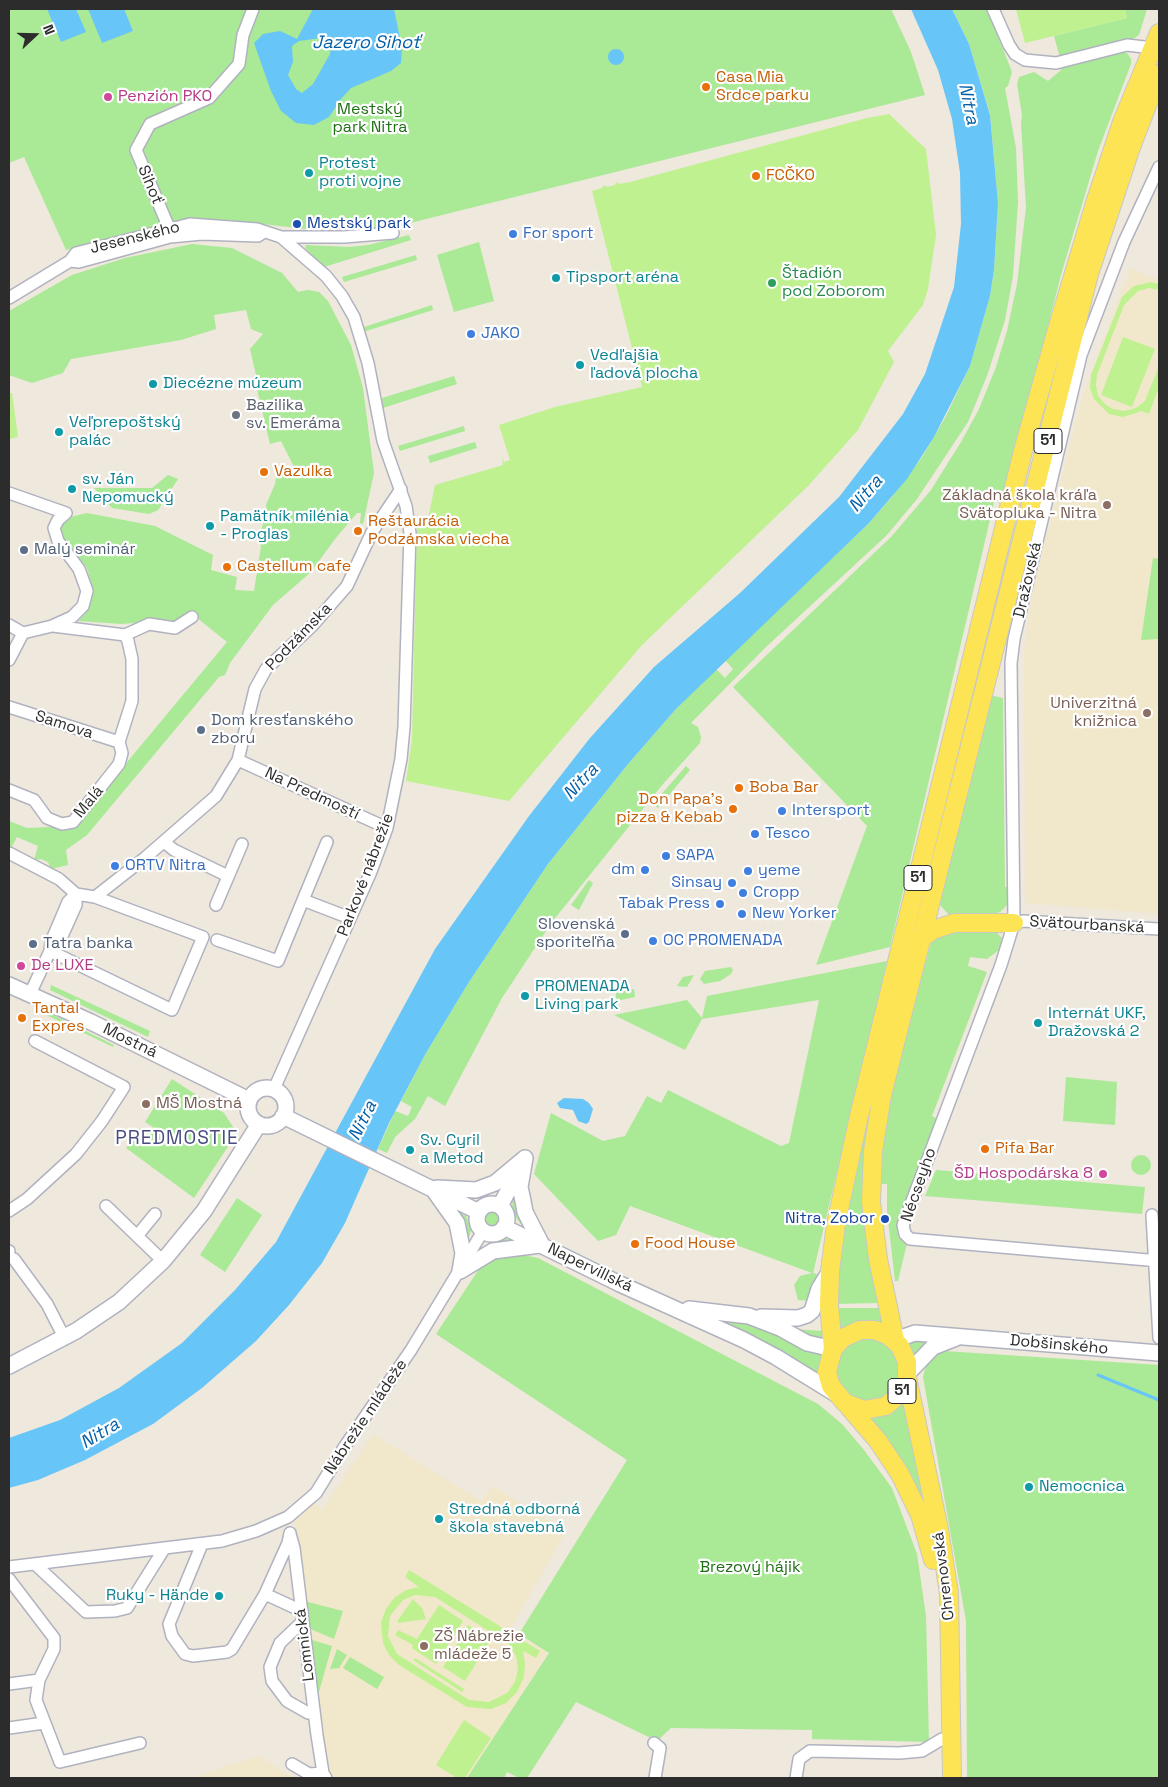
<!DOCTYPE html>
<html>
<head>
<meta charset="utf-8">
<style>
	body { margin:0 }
	#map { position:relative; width:1168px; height:1787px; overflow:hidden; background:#eee8dd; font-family:"Space Grotesk",sans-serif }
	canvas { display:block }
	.frame { position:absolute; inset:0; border:10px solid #2c2c2c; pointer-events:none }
	.north { position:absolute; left:10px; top:10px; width:50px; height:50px; -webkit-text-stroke:4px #fff; paint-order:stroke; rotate:69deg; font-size:14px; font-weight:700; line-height:20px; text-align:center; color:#2c2c2c }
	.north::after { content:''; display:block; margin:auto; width:18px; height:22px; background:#2c2c2c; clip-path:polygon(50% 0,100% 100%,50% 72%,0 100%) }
</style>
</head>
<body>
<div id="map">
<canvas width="1168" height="1787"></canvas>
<div class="frame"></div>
<div class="north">N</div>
</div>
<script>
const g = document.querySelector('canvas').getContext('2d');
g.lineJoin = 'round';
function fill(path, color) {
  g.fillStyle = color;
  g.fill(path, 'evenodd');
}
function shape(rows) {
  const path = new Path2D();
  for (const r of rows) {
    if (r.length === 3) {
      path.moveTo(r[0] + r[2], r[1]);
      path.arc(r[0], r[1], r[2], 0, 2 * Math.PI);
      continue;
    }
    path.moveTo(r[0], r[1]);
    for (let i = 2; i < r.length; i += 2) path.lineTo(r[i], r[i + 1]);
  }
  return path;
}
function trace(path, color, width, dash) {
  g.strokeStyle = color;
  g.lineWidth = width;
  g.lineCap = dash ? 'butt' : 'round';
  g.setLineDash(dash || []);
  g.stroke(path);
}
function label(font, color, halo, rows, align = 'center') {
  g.font = font + ' "Space Grotesk",sans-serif';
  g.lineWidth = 4.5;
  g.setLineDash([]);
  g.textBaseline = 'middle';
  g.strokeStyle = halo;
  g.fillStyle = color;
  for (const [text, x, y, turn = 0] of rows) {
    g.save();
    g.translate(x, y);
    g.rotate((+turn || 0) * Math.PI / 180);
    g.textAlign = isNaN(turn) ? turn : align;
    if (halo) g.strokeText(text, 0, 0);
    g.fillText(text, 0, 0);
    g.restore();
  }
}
const education = shape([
	[1130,268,1159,280,1159,914,1025,903,1024,650,1032,593,1083,395],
	[373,1434,481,1501,493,1486,566,1532,511,1628,549,1652,467,1778,331,1778,324,1765,295,1521,314,1504,323,1509],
	[259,1756,294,1778,199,1778,199,1775]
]);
const green = shape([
	[9,9,891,9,911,52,925,95,386,229,305,229,246,222,173,221,66,250,24,157,9,163],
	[952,9,987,9,1012,72,1008,86,1005,88,1016,148,1018,202,1013,276,1005,320,987,376,968,422,917,499,887,535,766,647,691,723,698,727,701,737,700,743,663,784,552,922,502,998,445,1106,428,1096,415,1119,395,1137,387,1153,378,1149,395,1111,408,1116,412,1107,401,1101,426,1053,469,982,548,864,628,764,676,709,716,669,725,678,733,669,725,660,869,523,892,497,922,457,945,418,970,366,990,296,994,270,998,203,990,114,969,44],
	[1125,9,1147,9,1139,35,1113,52,1127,53,1131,59,1131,64,1098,151,1061,275,1002,507,995,498,890,947,816,965,867,826,733,687,891,537,931,490,961,442,979,409,996,367,1007,331,1017,284,1026,207,1021,124,1022,115,1017,84,1019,77,1034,72,1048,81,1061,70,1062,65,1054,36,1127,18],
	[409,235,411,240,324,267,305,248,306,245,349,247,368,245],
	[479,242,494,301,454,312,437,255],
	[192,244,232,248,282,273,298,292,308,290,319,292,328,301,351,345,363,388,374,473,363,524,360,523,361,513,357,513,335,539,311,572,273,605,230,663,225,675,219,677,87,835,66,850,68,865,51,869,48,862,41,859,34,860,38,846,17,837,9,852,9,821,27,828,74,826,227,642,192,614,173,625,148,622,122,624,78,621,85,614,94,591,86,566,64,540,59,527,70,517,87,513,155,526,213,555,211,570,237,577,235,590,254,591,261,546,257,540,267,514,266,505,275,484,278,468,294,467,281,441,270,444,257,389,262,386,256,375,250,349,263,334,251,329,246,310,214,315,216,329,181,340,71,359,63,373,32,383,9,375,9,311,72,275,125,258],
	[416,255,417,260,344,282,342,277],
	[432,305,433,310,363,332,361,328],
	[454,376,457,384,383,408,382,398],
	[464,426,465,431,400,451,398,446],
	[475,442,477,448,430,463,428,456],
	[168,475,178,479,158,510,149,514,112,508,94,488,152,488],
	[1153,558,1159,559,1159,639,1141,640],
	[989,695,1003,698,1005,887,1009,887,1009,897,1007,905,1000,912,987,916,948,914,940,905,940,887],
	[686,766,690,770,658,808,653,804],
	[589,880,593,883,579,910,571,905],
	[987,930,997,933,1002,938,999,950,987,959,970,957,968,966,987,972,932,1116,938,1119,903,1206,897,1230,899,1238,907,1243,898,1281,895,1281,887,1211,887,1184,882,1184,882,1131,897,1066,932,939,941,933],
	[887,961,813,1273,817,1274,811,1301,798,1300,794,1285,800,1276,812,1273,630,1206,616,1235,598,1241,534,1174,551,1113,603,1141,625,1136,647,1096,661,1103,668,1090,781,1146,789,1143,819,1000,702,1019,685,1050,614,1015,687,1000,702,1018,707,996],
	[731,967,733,970,731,974,720,981,704,984,700,979,705,971],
	[694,975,687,987,677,986,683,977],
	[51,985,150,1031,148,1037,50,990],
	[634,989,635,997,616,1001,616,992],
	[43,1010,114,1045,113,1047,42,1013],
	[1066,1077,1117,1082,1115,1125,1063,1121],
	[172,1079,224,1113,237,1133,194,1198,126,1148,140,1128,149,1134,153,1127,145,1122],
	[867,1113,871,1114,863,1177,864,1215,879,1303,834,1304,837,1262],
	[1141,1165,10],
	[936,1170,1145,1187,1142,1214,925,1196],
	[517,1188,534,1235,522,1226,513,1213,512,1200],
	[237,1198,262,1215,225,1272,200,1255],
	[454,1209,466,1216,472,1228,466,1247],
	[492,1219,8],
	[504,1238,520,1242,493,1249,538,1258,818,1404,842,1424,864,1450,892,1488,917,1554,926,1616,929,1742,812,1739,812,1730,671,1728,657,1741,576,1702,527,1778,519,1778,507,1772,504,1778,467,1778,549,1653,519,1634,627,1460,436,1334,491,1251,482,1249,489,1243],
	[834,1308,880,1308,884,1325,854,1323,836,1332],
	[721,1321,770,1327,822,1349,823,1378,720,1324],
	[793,1329,823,1331,823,1340,811,1339],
	[866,1336,887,1342,900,1358,901,1382,887,1400,852,1401,837,1384,835,1363,839,1353,846,1345],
	[906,1338,929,1341,915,1359],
	[944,1351,1159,1365,1159,1778,967,1778,966,1621,923,1377,927,1361,935,1354],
	[906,1397,928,1507,923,1508,868,1419],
	[304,1601,343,1611,334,1639,308,1628],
	[309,1639,332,1646,318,1695],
	[337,1649,347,1655,339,1668,330,1669],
	[350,1657,384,1677,377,1689,343,1668]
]);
const pitch = shape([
	[1016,9,1125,9,1127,18,1025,43],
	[889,114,926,149,936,235,928,289,923,305,888,351,894,362,858,430,809,485,642,645,509,801,406,781,412,739,417,524,428,519,435,485,503,465,502,457,504,462,510,460,499,425,555,407,642,387,592,191,602,188,604,185,607,187,615,185,616,182,619,184,630,182,867,118],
	[1151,282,1159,284,1159,290,1149,288,1138,291,1124,305,1097,375,1096,385,1098,396,1106,405,1113,409,1124,411,1136,408,1145,401,1159,366,1159,387,1149,414,1142,411,1123,417,1109,414,1094,399,1090,388,1091,375,1122,297,1134,286],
	[1123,337,1155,349,1132,407,1101,395],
	[9,393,12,393,18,437,9,439],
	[409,1570,540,1651,536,1658,523,1651,525,1664,524,1677,517,1692,506,1703,491,1709,467,1707,399,1665,389,1655,383,1643,381,1622,386,1609,394,1598,406,1590,419,1587,405,1577],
	[415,1595,435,1597,509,1644,516,1656,518,1669,515,1682,507,1693,489,1702,469,1700,397,1654,388,1636,390,1616,403,1600],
	[413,1599,422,1608,426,1619,398,1623,398,1620],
	[439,1605,463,1621,436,1664,412,1648,413,1645,395,1635,398,1630,417,1639],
	[468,1625,491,1639,465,1681,443,1667],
	[415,1658,464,1689,462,1692,413,1660],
	[464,1720,491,1738,465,1778,457,1778,436,1765]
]);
const water = shape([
	[47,9,76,9,86,32,61,42],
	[88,9,124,9,133,31,102,43],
	[313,9,394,9,402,48,401,63,391,71,351,88,341,99,329,117,314,125,296,123,281,111,271,91,254,43,263,34,280,31,297,39],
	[329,37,332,42,330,54,313,84,302,93,296,89,288,75,293,62,292,46,299,41],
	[911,9,952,9,969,44,990,115,998,203,994,270,990,296,970,366,934,437,907,479,869,523,676,709,628,764,548,864,469,982,426,1053,389,1123,345,1223,322,1263,289,1305,256,1341,202,1388,153,1424,85,1460,38,1480,9,1488,9,1438,60,1420,119,1388,182,1343,235,1290,276,1242,435,949,529,816,590,738,654,667,740,593,839,497,903,414,925,374,954,287,961,224,960,173,952,119,938,70],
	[616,57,8],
	[564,1098,583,1099,589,1103,593,1109,589,1122,586,1124,578,1121,573,1110,560,1108,557,1103]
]);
const stream = shape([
	[1098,1375,1159,1400]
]);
const street = shape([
	[993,9,1009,45,1015,54,1025,60,1056,63,1127,45,1153,48],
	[1159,167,1124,242,1081,355,1014,639,1011,663,1014,923,1001,965,903,1225,905,1234,910,1239,1159,1261],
	[170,237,169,228,136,150,150,124,209,98,239,64,243,35,253,9],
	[70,261,79,262,170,237,202,234,258,236,264,232],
	[9,298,70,261,76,253,190,224,257,229,281,237,344,237,393,233],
	[9,493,66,513,58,520,54,528,58,541,79,569,87,591,83,606,72,617,52,626,23,633],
	[9,625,23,633],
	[53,626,125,635,128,641,132,659,132,701,119,742],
	[125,635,149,624,175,628,192,617],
	[9,660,23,633],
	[9,707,119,742],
	[238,760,387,828],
	[9,790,34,800,47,818,62,824,73,822,119,764,122,753,119,742],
	[164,842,174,850,228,876],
	[327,842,303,900,350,918],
	[9,853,59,879,76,894,95,897,203,937,172,1010,50,951],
	[95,897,146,857,216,796,238,760,255,689,266,669,312,626,347,586,372,532,401,489],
	[216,905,242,844],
	[1014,923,1023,921,1159,929],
	[217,940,278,961,303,900],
	[50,951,58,945,76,905,76,894],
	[30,994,50,951,51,942,68,902,76,894],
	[274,1089,370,874,387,828,401,759,404,727,410,533,406,506,383,441,368,363,354,317,342,296,326,276,281,237],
	[106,1206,137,1236],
	[9,1211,27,1199,76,1154,102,1121,124,1087,35,1041],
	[155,1214,137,1236,163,1261],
	[1152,1215,1159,1338],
	[9,1251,9,1252],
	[14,1259,47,1304,64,1337],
	[290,1534,294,1548,317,1735,323,1773,326,1778],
	[202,1544,169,1624,172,1636,185,1654,193,1656,227,1652,232,1649,265,1594,288,1543,290,1533],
	[36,1565,86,1612,115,1611,127,1608,164,1549],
	[9,1567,222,1541,256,1531,288,1517,316,1493,345,1446,411,1350,483,1231],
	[9,1579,54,1638,54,1649,39,1680,9,1684],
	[265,1594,302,1611],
	[303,1621,280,1643,270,1667,272,1681,287,1701,308,1713,314,1713],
	[39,1680,36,1700,60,1762,140,1743],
	[9,1728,44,1723],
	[654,1743,660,1748,655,1778],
	[292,1764,309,1774,323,1773],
	[796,1778,799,1759,810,1751,899,1753,922,1751,942,1739]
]);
const secondary = shape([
	[9,985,91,1022,249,1100],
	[267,1107,19],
	[283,1116,479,1212],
	[525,1158,520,1187,523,1201,525,1212,542,1245],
	[437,1188,476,1190,495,1183,525,1158],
	[435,1192,457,1223,463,1253,460,1271],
	[492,1219,15],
	[500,1206,519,1170],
	[504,1227,620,1284,744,1340,776,1357,836,1394],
	[460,1271,493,1251,540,1245],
	[689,1309,749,1316,780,1328,807,1343,833,1349],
	[761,1317,798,1318,807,1315,812,1311,819,1289,830,1271],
	[895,1340,915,1333,1159,1353],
	[9,1366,76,1331,119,1302,163,1261,204,1211,259,1124],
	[908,1373,933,1347,956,1338]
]);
const primary = shape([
	[920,939,933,930,954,923,1014,923],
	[895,1340,878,1259,871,1202,873,1151,882,1095,1089,274,1130,150,1159,74],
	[833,1349,843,1338,860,1330,875,1330,889,1336,900,1346,907,1362,907,1380,901,1393,886,1406,864,1410,845,1403,831,1386,827,1372,833,1349,829,1305,830,1271,836,1224,859,1116,1023,451,1056,333,1096,200,1122,122,1159,33],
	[907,1377,939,1529,949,1593,952,1778],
	[848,1406,878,1441,900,1474,920,1515,933,1560]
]);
const markers = [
	[706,87,5,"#e8710a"],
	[108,97,5,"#d1479c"],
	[309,173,5,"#0f9aa8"],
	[756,176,5,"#e8710a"],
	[297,224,5,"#1a4fb4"],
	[513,234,5,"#3f7fe0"],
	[556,278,5,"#0f9aa8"],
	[772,283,5,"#2e9e5b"],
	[471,334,5,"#3f7fe0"],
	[580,365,5,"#0f9aa8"],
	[153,384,5,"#0f9aa8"],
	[236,415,5,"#6b7280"],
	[59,432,5,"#0f9aa8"],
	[264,472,5,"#e8710a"],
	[72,489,5,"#0f9aa8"],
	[1107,505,5,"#8d6e63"],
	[210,526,5,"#0f9aa8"],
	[358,531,5,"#e8710a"],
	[24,550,5,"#5c6f8a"],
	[227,567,5,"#e8710a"],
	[1147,713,5,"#8d6e63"],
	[201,730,5,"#5c6f8a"],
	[739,788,5,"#e8710a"],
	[733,809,5,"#e8710a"],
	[782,811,5,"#3f7fe0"],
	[755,834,5,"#3f7fe0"],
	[666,856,5,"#3f7fe0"],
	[115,866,5,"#3f7fe0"],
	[645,870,5,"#3f7fe0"],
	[748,871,5,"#3f7fe0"],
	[732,883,5,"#3f7fe0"],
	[743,893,5,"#3f7fe0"],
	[720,904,5,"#3f7fe0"],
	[742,914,5,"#3f7fe0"],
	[625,934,5,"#5c6f8a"],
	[653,941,5,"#3f7fe0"],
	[33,944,5,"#5c6f8a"],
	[21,966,5,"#d1479c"],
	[525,996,5,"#0f9aa8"],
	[22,1018,5,"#e8710a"],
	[1038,1023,5,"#0f9aa8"],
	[146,1104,5,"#8d6e63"],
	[985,1149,5,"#e8710a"],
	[410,1150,5,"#0f9aa8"],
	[1103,1174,5,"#d1479c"],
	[885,1219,5,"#1a4fb4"],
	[635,1244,5,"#e8710a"],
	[1029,1487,5,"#0f9aa8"],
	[439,1519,5,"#0f9aa8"],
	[219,1596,5,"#0f9aa8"],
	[424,1646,5,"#8d6e63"]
];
const shields = [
	[1048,441,28],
	[918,878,28],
	[902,1391,28]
];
const shieldNames = [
	["51",1048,441],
	["51",918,878],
	["51",902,1391]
];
const foodNames = [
	["Casa Mia",716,78],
	["Srdce parku",716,96],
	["FCČKO",766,176],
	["Vazulka",274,472],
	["Reštaurácia",368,522],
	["Podzámska viecha",368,540],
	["Castellum cafe",237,567],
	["Boba Bar",749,788],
	["Don Papa's",723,800,"right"],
	["pizza & Kebab",723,818,"right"],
	["Tantal",32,1009],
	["Expres",32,1027],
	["Pifa Bar",995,1149],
	["Food House",645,1244]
];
const hotelNames = [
	["Penzión PKO",118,97],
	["De LUXE",31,966],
	["ŠD Hospodárska 8",1093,1174,"right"]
];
const parkNames = [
	["Mestský",370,110],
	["park Nitra",370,128],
	["Brezový hájik",750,1568]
];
const cultureNames = [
	["Protest",319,164],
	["proti vojne",319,182],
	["Tipsport aréna",566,278],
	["Vedľajšia",590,356],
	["ľadová plocha",590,374],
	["Diecézne múzeum",163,384],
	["Veľprepoštský",69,423],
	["palác",69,441],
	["sv. Ján",82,480],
	["Nepomucký",82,498],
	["Pamätník milénia",220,517],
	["- Proglas",220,535],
	["PROMENADA",535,987],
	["Living park",535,1005],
	["Internát UKF,",1048,1014],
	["Dražovská 2",1048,1032],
	["Sv. Cyril",420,1141],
	["a Metod",420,1159],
	["Nemocnica",1039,1487],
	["Stredná odborná",449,1510],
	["škola stavebná",449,1528],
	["Ruky - Hände",209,1596,"right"]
];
const streetNames = [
	["Sihoť",150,185,67],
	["Jesenského",135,238,-14],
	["Dražovská",1028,580,-77],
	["Podzámska",299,637,-46],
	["Samova",64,725,18],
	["Na Predmostí",312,794,25],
	["Malá",89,802,-50],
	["Parkové nábrežie",366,875,-69],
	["Svätourbanská",1087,925,3],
	["Mostná",130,1041,26],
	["Nécseyho",919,1185,-71],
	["Napervillská",590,1268,26],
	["Dobšinského",1059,1345,5],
	["Nábrežie mládeže",366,1417,-56],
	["Chrenovská",944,1576,-97],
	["Lomnická",305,1645,-97]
];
const transitNames = [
	["Mestský park",307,224],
	["Nitra, Zobor",875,1219,"right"]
];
const shopNames = [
	["For sport",523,234],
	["JAKO",481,334],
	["Intersport",792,811],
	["Tesco",765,834],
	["SAPA",676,856],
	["ORTV Nitra",125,866],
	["dm",635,870,"right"],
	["yeme",758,871],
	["Sinsay",722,883,"right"],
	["Cropp",753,893],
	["Tabak Press",710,904,"right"],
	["New Yorker",752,914],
	["OC PROMENADA",663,941]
];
const leisureNames = [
	["Štadión",782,274],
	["pod Zoborom",782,292]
];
const worshipNames = [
	["Bazilika",246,406],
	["sv. Emeráma",246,424]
];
const educationNames = [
	["Základná škola kráľa",1097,496],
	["Svätopluka - Nitra",1097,514],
	["Univerzitná",1137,704],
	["knižnica",1137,722],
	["MŠ Mostná",156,1104,"left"],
	["ZŠ Nábrežie",434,1637,"left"],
	["mládeže 5",434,1655,"left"]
];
const serviceNames = [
	["Malý seminár",34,550],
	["Dom kresťanského",211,721],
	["zboru",211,739],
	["Slovenská",615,925,"right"],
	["sporiteľňa",615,943,"right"],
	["Tatra banka",43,944]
];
const waterNames = [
	["Jazero Sihoť",366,43],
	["Nitra",968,104,78],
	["Nitra",866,494,-50],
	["Nitra",581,782,-47],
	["Nitra",363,1121,-64],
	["Nitra",100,1434,-32]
];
const quarterNames = [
	["PREDMOSTIE",177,1139]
];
fill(education, '#f1e8cb');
fill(green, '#aae995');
fill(pitch, '#bff190');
fill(water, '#68c5f8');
trace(stream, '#68c5f8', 3);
trace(street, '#b1b2c0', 14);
trace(secondary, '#b1b2c0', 18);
trace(primary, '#c8c8c8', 20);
trace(street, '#fff', 11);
trace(secondary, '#fff', 15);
trace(primary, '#fce454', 18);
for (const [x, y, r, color] of markers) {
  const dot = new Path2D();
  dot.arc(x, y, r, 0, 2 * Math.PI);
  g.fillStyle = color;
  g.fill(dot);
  trace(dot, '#fff', 2);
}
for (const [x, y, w] of shields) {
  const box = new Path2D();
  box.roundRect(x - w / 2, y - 12.5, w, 25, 4);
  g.fillStyle = '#fff';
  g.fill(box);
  trace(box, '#2c2c2c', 1);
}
label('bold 15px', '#2c2c2c', null, shieldNames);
label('16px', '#c56008', '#fff', foodNames, 'left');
label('16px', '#b23c85', '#fff', hotelNames, 'left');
label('16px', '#1f7015', '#fff', parkNames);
label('16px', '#0d838f', '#fff', cultureNames, 'left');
label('16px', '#2c2c2c', '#fff', streetNames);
label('16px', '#164399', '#fff', transitNames, 'left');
label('16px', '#366cbe', '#fff', shopNames, 'left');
label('16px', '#27864d', '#fff', leisureNames, 'left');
label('16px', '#5b616d', '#fff', worshipNames, 'left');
label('16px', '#785e54', '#fff', educationNames, 'right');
label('16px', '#4e5e75', '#fff', serviceNames, 'left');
label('italic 18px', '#0360a9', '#fff', waterNames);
g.letterSpacing = '1px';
label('19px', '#484d81', '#fff', quarterNames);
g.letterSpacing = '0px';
</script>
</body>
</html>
